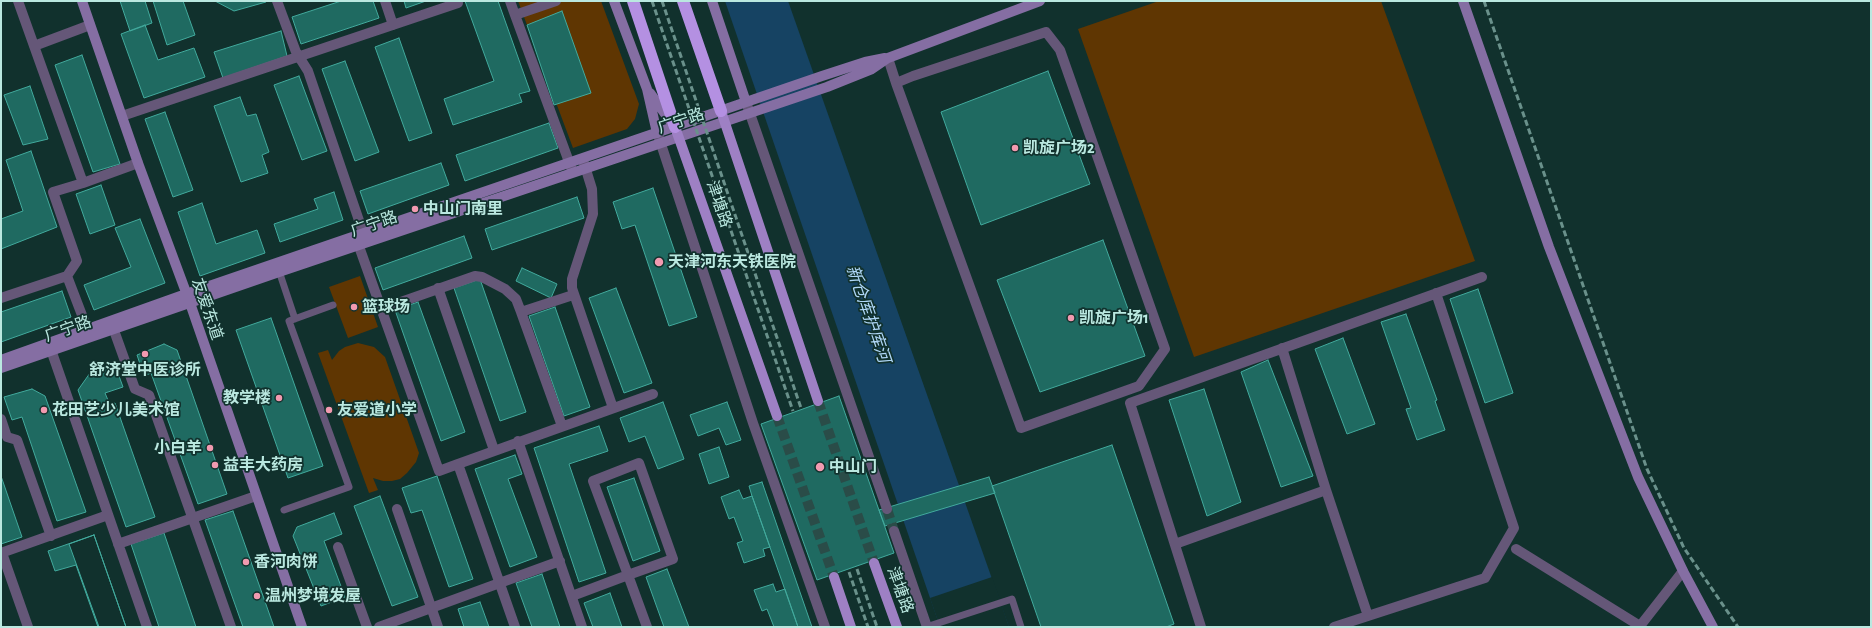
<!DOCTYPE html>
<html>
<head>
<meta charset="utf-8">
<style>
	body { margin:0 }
	#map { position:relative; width:1872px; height:628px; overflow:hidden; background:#11312d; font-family:"Alegreya Sans",sans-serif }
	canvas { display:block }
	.frame { position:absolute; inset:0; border:2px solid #bae8e0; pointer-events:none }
</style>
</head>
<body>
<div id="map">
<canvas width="1872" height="628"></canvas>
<div class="frame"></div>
</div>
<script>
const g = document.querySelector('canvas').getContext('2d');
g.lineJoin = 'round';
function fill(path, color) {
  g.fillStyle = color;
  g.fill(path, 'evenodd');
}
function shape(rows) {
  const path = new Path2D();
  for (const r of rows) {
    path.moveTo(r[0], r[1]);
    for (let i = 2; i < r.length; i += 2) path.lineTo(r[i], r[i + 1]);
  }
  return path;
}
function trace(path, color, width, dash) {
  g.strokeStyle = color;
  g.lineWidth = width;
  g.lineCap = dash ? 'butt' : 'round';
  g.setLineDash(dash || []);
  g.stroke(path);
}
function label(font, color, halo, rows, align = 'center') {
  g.font = font + ' "Alegreya Sans","Noto Sans SC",sans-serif';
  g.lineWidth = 3.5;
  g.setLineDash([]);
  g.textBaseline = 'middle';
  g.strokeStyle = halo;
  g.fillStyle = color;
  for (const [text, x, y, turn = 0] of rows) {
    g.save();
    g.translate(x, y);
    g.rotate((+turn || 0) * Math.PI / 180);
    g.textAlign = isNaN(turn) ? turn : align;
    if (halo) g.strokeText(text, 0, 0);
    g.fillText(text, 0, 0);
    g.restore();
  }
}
const green = shape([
	[518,1,601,1,639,104,635,119,627,129,573,148],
	[1159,1,1381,1,1475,261,1194,357,1078,29],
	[360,276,378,327,348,338,329,287],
	[358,343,374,347,385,357,419,453,416,462,407,473,400,479,392,481,383,481,373,478,378,490,369,493,318,353,328,350,332,360,339,351,345,347]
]);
const water = shape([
	[725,1,788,1,1009,627,940,627]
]);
const pier = shape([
	[992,577,1009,627,940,627,930,598]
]);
const building = shape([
	[120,1,145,1,152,23,130,31,120,1],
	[153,1,183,1,195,35,167,45,153,1],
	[215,1,266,1,266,2,234,11,215,1],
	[341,1,373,1,379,18,301,44,292,17,341,1],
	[404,1,426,1,406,8,404,1],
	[465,1,498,1,530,91,519,94,522,102,453,125,444,99,494,81,465,1],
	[562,11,591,93,554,105,527,25,562,11],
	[145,25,158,60,194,48,205,77,144,98,121,34,145,25],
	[281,31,287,56,223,78,214,52,281,31],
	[399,38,432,133,409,141,375,47,399,38],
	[82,55,120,164,93,172,55,65,82,55],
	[345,61,379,152,355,161,322,69,345,61],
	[1048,71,1090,184,981,225,941,112,1048,71],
	[299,76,327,151,302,160,274,85,299,76],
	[30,86,48,139,23,145,4,95,30,86],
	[240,97,247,116,256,114,269,152,262,155,268,173,241,182,214,106,240,97],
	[165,112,193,190,173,197,145,119,165,112],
	[549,123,558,148,465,181,456,155,549,123],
	[31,151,57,227,1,249,1,219,23,211,6,160,31,151],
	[441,163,449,185,368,214,360,191,441,163],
	[101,185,115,225,90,234,76,194,101,185],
	[653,188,697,317,669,326,635,225,622,229,613,202,653,188],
	[334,192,343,220,280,242,274,224,318,209,314,199,334,192],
	[577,197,584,218,492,250,485,229,577,197],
	[202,203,216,244,257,230,265,253,200,276,178,212,202,203],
	[140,219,165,283,94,310,84,285,131,267,115,228,140,219],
	[464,236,472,258,383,290,375,268,464,236],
	[1103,240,1145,356,1040,392,997,280,1103,240],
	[522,268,557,284,551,298,516,281,522,268],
	[480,279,526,412,500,421,454,288,480,279],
	[616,288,652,383,624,393,589,298,616,288],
	[1478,289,1513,393,1485,403,1450,299,1478,289],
	[62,291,71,317,1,342,1,312,62,291],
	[418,302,465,432,441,441,395,310,418,302],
	[555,307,590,407,564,416,529,316,555,307],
	[1406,314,1437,400,1435,401,1445,430,1417,440,1406,409,1411,408,1381,322,1406,314],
	[271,318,323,466,288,478,236,330,271,318],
	[1343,338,1375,424,1347,434,1315,349,1343,338],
	[164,344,177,350,227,494,198,504,151,373,144,376,137,355,164,344],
	[1268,360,1313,476,1281,487,1241,372,1268,360],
	[115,365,123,387,105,393,110,405,115,403,155,517,126,527,78,390,90,373,115,365],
	[32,389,45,396,86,512,57,521,22,417,12,420,4,397,32,389],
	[1204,389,1241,502,1207,516,1169,400,1204,389],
	[839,396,894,553,817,580,761,424,839,396],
	[663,402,684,459,658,469,645,436,629,442,620,418,663,402],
	[727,402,741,440,726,445,719,428,698,436,690,415,727,402],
	[599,426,608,451,569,464,606,573,579,582,534,448,599,426],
	[1112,445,1174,624,1166,627,1041,627,992,486,1112,445],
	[719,447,729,477,709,484,699,454,719,447],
	[515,455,522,474,508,479,537,557,510,567,475,469,515,455],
	[1,476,22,537,1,544,1,476],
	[437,476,473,579,449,587,422,510,411,513,402,488,437,476],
	[989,477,995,493,885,526,879,510,989,477],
	[634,478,660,551,633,561,607,487,634,478],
	[762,482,812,627,798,627,752,496,749,486,762,482],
	[739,490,743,499,752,496,770,547,763,549,765,556,744,563,737,543,743,541,734,517,729,519,721,497,739,490],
	[380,496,418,597,392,606,354,506,380,496],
	[233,511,274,627,243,627,205,520,233,511],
	[334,513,342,534,324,541,345,597,321,606,293,536,297,527,334,513],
	[164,533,196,627,159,627,131,544,164,533],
	[94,535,126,627,98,627,76,565,55,571,48,551,94,535],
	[94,535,126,627,99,627,69,544,94,535],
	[667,569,689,627,664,627,646,577,667,569],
	[542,574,560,627,532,627,516,583,542,574],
	[773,584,776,592,785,589,798,627,774,627,767,609,762,611,754,590,773,584],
	[610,593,622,627,593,627,584,603,610,593],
	[480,602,489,627,464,627,458,609,480,602]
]);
const streetTunnel = shape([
	[887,509,894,531]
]);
const primaryTunnel = shape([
	[818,401,874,563],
	[777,416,834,577]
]);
const lane = shape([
	[278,268,295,319],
	[284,510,349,487,289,321,333,305],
	[926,627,1012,599,1021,627]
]);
const street = shape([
	[277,1,296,52,308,71,366,241],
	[385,1,393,25],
	[510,1,515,15],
	[556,1,515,15,572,170],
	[1046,32,1060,50,1165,349,1139,386,1021,428,896,83,913,76,1046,32],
	[34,46,90,25],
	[888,58,896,83],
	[747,105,887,509],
	[122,116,458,3],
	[658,135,753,423,825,627],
	[583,160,592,189,593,214,572,279,572,288,613,408],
	[83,183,138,163],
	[356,238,439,471,458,464],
	[67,276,90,336],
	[438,288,494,450],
	[1,298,67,276,77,261,53,192,83,183,18,1],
	[381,309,475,276,482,277,505,289,516,299,521,312,573,295],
	[521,312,562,426],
	[111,322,135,389,149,395,231,627],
	[49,344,147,627],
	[1282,348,1326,490,1368,616],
	[1,419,7,437,17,440,51,536],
	[518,441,582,627],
	[397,509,438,627],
	[894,531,927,627],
	[118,544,256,496],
	[1175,544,1326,490],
	[338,547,367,627],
	[1516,549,1640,626,1683,571],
	[1,553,108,515],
	[2,553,28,627],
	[572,596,628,575,673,559,639,463,593,481,628,575,647,627],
	[379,627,560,561],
	[515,627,458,464,653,394],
	[1201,627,1130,403,1482,277],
	[1334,627,1485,578,1514,528,1436,293]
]);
const secondary = shape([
	[82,1,138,163,190,303,302,627],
	[614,1,647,89,657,133],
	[712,1,746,102],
	[1463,1,1549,247,1638,477,1683,571,1713,627],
	[650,93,671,122],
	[1,360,186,294,822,76,865,62,885,58],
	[1,368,279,272,827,87,872,69,888,58,1040,1]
]);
const primary = shape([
	[721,111,818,401],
	[675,127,777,416],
	[874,563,897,627],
	[834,577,851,627]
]);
const highway = shape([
	[633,1,675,127],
	[683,1,721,111]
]);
const rail = shape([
	[652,1,793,411],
	[662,1,801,408],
	[1484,1,1647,469,1684,548,1738,627],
	[857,569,877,627],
	[849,572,868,627]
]);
const markers = [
	[1015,148,4,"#f29ab0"],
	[415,209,4,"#f29ab0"],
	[659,262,5,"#f29ab0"],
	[354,307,4,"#f29ab0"],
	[1071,318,4,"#f29ab0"],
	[145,354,4,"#f29ab0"],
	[279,398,4,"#f29ab0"],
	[44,410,4,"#f29ab0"],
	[329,410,4,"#f29ab0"],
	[210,448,4,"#f29ab0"],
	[215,465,4,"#f29ab0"],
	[820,467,5,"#f29ab0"],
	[246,562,4,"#f29ab0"],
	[257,596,4,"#f29ab0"]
];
const streetNames = [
	["广宁路",681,121,-18],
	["津塘路",719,204,71],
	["广宁路",374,224,-19],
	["友爱东道",207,309,71],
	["广宁路",68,329,-19],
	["津塘路",900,590,70]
];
const poiNames = [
	["凯旋广场2",1023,148],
	["中山门南里",423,209],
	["天津河东天铁医院",668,262],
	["篮球场",362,307],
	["凯旋广场1",1079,318],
	["舒济堂中医诊所",145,370,"center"],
	["教学楼",271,398,"right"],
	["花田艺少儿美术馆",52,410],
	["友爱道小学",337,410],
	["小白羊",202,448,"right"],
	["益丰大药房",223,465],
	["中山门",829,467],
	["香河肉饼",254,562],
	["温州梦境发屋",265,596]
];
const waterNames = [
	["新仓库护库河",868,314,71]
];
fill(green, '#5f3602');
fill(water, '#164363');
fill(pier, '#11312d');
fill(building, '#1f6a61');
trace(building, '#42aa9d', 1);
trace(streetTunnel, '#2a4c48', 10, [10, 5]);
trace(primaryTunnel, '#2a4c48', 10, [10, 5]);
trace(lane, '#655778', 7);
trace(street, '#655778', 10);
trace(secondary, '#856ea3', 10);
trace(primary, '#9e80c4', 10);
trace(highway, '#b490e2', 12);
trace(rail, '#6a918b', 3, [6, 3]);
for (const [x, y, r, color] of markers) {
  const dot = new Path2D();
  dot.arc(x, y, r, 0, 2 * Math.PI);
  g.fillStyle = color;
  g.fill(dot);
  trace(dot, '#11312d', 1.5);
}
label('16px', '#bae8e0', '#11312d', streetNames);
label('bold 16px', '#bae8e0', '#11312d', poiNames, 'left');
label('italic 17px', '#afd6f6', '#11312d', waterNames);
</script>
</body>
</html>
